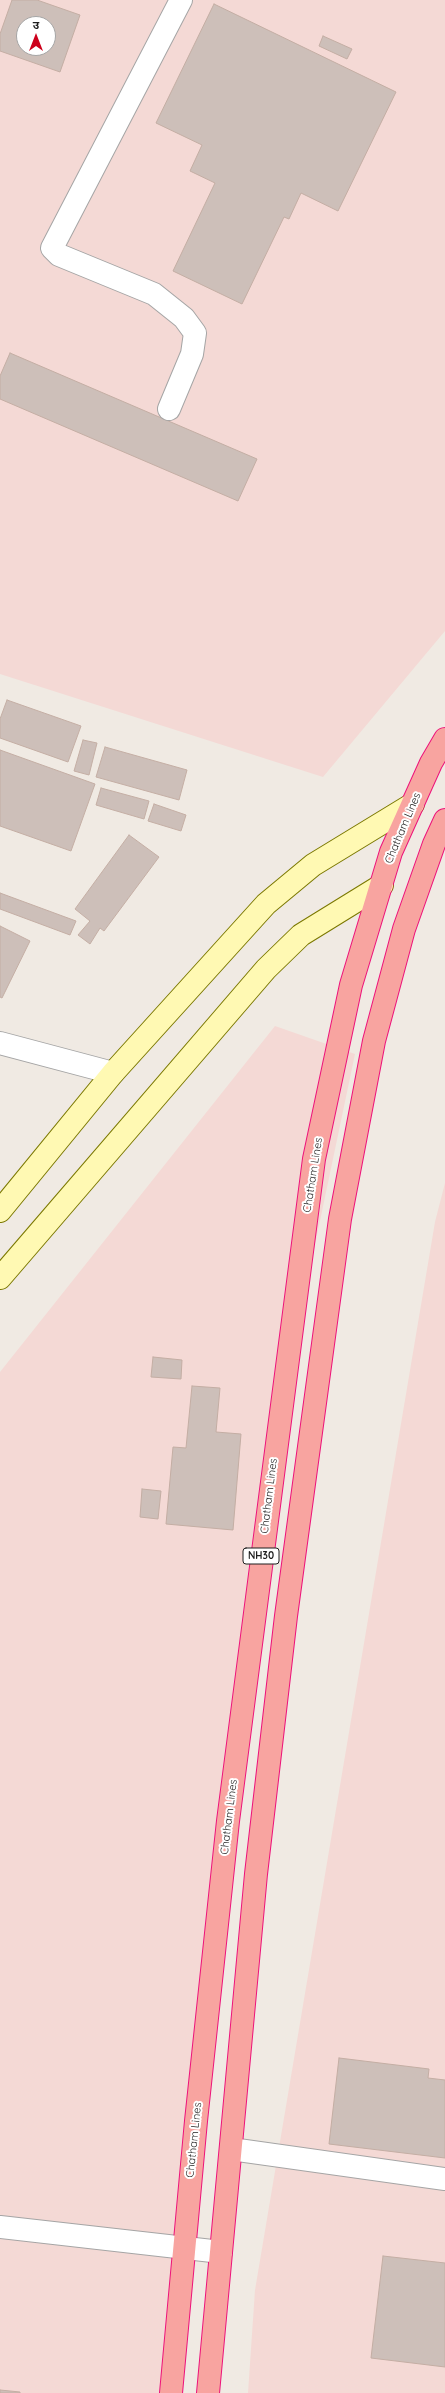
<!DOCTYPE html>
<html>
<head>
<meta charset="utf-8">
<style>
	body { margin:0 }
	#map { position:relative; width:445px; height:2393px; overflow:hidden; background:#f0eae3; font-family:Quicksand,"Noto Sans Devanagari",sans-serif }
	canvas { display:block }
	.north { position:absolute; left:16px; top:16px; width:40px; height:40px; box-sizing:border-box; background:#fff; border:1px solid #a5a5a5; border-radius:50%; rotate:0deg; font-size:11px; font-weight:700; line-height:16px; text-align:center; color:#1e1e1e }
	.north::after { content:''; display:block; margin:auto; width:14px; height:18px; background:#cd001b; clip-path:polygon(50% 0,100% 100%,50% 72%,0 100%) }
</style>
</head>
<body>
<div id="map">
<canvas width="445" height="2393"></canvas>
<div class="north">उ</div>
</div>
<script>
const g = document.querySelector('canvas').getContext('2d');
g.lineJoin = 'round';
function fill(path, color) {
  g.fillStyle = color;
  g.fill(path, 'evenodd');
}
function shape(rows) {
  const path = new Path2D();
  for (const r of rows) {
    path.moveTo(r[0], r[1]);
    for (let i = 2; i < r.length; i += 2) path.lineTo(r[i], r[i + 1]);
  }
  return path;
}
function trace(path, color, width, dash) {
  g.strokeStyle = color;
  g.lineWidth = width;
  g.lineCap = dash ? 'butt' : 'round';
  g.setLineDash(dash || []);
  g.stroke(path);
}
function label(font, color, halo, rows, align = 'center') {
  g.font = font + ' Quicksand,sans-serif';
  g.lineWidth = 4;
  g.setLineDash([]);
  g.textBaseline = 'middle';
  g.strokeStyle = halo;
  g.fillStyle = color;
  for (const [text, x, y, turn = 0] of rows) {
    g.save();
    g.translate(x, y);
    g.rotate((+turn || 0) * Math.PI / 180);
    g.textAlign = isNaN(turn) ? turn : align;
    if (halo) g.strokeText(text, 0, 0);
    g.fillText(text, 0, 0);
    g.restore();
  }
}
const military = shape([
	[0,0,445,0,445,631,323,777,0,674],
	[24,24,48,24,48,48,24,48],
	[275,1026,355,1054,312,1259,192,2151,173,2393,0,2393,0,1372],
	[445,1183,445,2393,248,2393,255,2290,435,1222]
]);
const building = shape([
	[12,0,37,0,80,15,60,72,0,51,0,34,12,0],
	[24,24,48,24,48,48,24,48,24,24],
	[214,4,396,92,338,211,301,193,289,219,284,217,242,304,173,271,215,183,190,171,202,145,156,123,214,4],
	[323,36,352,49,347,59,319,46,323,36],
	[10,353,257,459,238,501,0,399,0,376,10,353],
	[7,700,81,726,68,762,0,738,0,719,7,700],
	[83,740,97,743,89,775,74,771,83,740],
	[105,747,187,770,179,800,96,777,105,747],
	[0,750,95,784,71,851,0,826,0,750],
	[101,788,149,801,144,819,96,805,101,788],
	[154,804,186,815,181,831,148,821,154,804],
	[129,835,159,857,104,931,100,928,90,944,78,935,90,921,75,909,129,835],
	[0,893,76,921,70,935,0,909,0,893],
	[0,926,30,941,2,998,0,997,0,926],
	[153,1357,182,1360,181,1379,151,1377,153,1357],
	[192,1386,220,1388,216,1432,241,1434,233,1530,166,1524,173,1447,186,1448,192,1386],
	[142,1489,161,1491,158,1519,140,1517,142,1489],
	[339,2058,429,2069,428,2078,445,2080,445,2158,329,2144,339,2058],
	[383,2256,445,2263,445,2367,371,2358,383,2256],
	[0,2390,20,2392,20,2393,0,2393,0,2390]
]);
const minor = shape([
	[169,409,192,354,195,333,184,318,154,294,59,255,52,248,181,0],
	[0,1043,113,1073],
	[231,2149,445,2179],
	[0,2227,221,2252]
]);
const secondary = shape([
	[0,1211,113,1073,266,904,313,865,413,804],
	[0,1278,266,969,301,935,382,885]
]);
const trunk = shape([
	[171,2393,196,2121,228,1821,314,1159,351,985,391,852,431,763,445,739],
	[208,2393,256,1874,286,1616,340,1219,374,1041,404,929,434,844,445,820]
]);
const shields = [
	[261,1556,36]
];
const shieldNames = [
	["NH30",261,1556]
];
const streetNames = [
	["Chatham Lines",403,828,-67],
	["Chatham Lines",313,1175,-81],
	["Chatham Lines",269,1496,-83],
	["Chatham Lines",229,1817,-83],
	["Chatham Lines",194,2140,-84]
];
fill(military, '#f4d9d5');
fill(building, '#cdbfb9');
trace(building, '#c4aea4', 1);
trace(minor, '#a5a5a5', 24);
trace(secondary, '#7b7800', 24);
trace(trunk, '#ed127a', 24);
trace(minor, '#fff', 22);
trace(secondary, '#fff9b3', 22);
trace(trunk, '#f8a4a0', 22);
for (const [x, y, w] of shields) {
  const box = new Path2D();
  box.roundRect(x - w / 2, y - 8, w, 16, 3);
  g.fillStyle = '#fff';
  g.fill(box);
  trace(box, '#1e1e1e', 1);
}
label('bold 10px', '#1e1e1e', null, shieldNames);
label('11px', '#1e1e1e', '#fff', streetNames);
</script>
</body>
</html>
